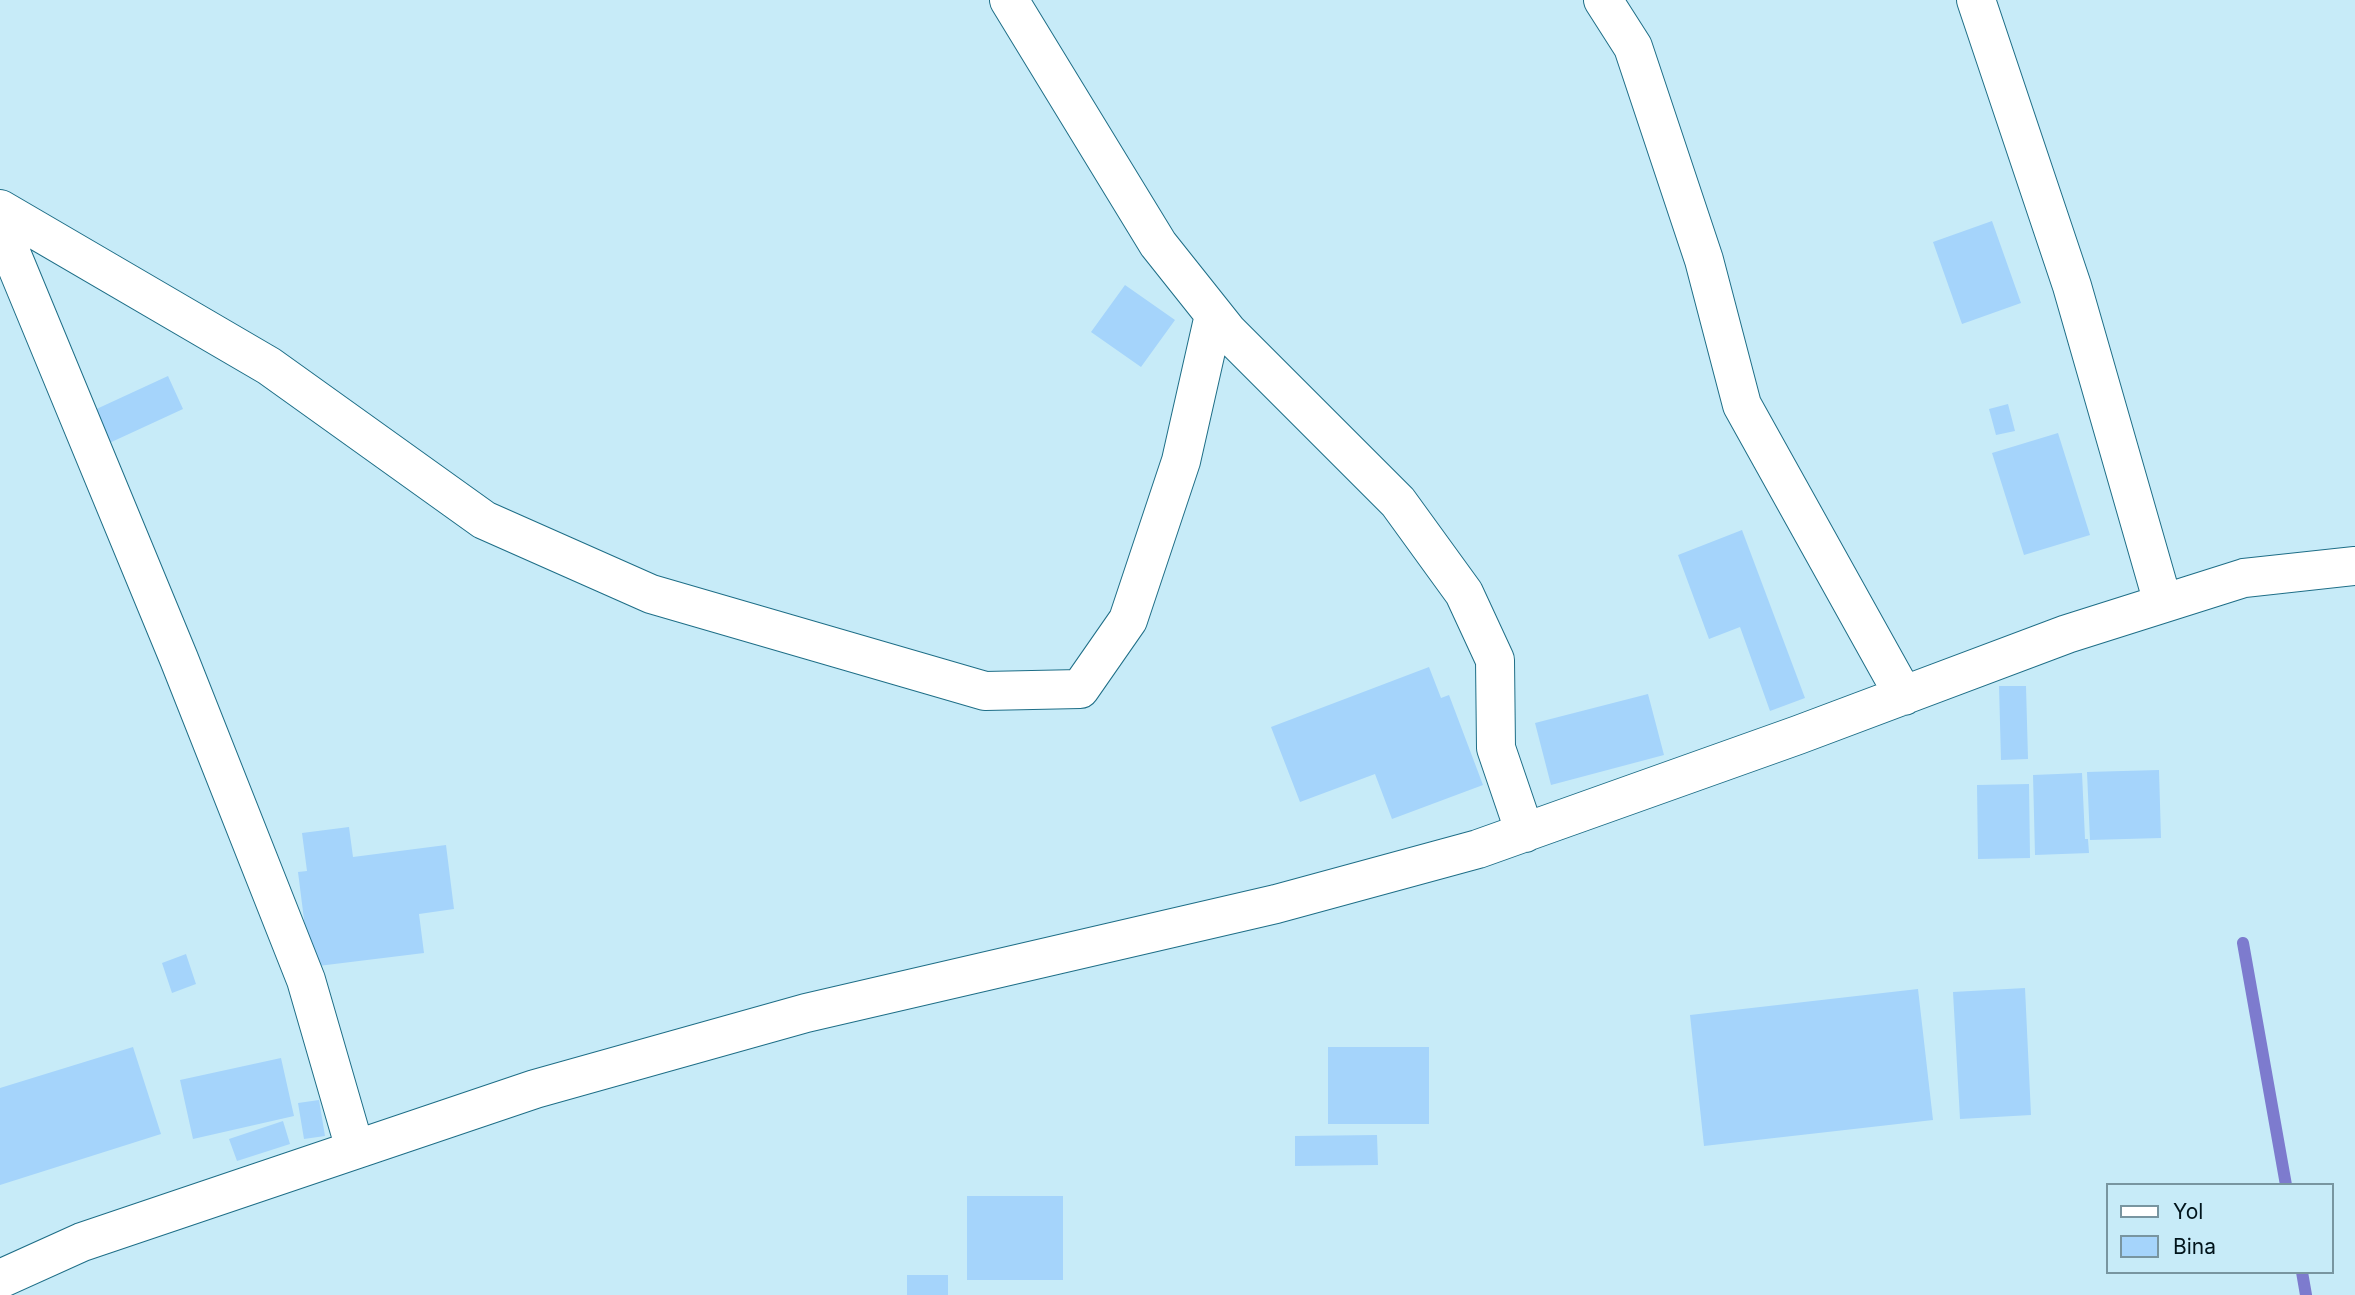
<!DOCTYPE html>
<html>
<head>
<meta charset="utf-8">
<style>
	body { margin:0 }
	#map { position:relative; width:2355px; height:1295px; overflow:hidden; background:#c7ebf8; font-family:Inter,sans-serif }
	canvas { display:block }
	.legend { position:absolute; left:2106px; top:1183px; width:228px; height:91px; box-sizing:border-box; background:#c7ebf8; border:2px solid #7895a0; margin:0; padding:9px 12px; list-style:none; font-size:21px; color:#01141b }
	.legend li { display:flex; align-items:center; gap:14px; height:35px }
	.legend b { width:35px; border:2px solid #7895a0 }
</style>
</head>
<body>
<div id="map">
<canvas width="2355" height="1295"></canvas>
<ul class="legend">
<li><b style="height:9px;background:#fff"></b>Yol</li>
<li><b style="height:19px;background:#a5d4fb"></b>Bina</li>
</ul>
</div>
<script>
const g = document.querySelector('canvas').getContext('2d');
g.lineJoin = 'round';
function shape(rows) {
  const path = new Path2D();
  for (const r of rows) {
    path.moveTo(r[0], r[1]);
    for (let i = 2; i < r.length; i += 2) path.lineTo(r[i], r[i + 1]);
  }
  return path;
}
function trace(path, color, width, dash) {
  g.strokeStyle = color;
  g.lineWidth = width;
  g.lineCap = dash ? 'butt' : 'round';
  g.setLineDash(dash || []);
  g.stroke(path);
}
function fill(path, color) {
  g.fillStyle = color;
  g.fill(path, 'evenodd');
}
const stream = shape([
	[2243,943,2286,1185],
	[2302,1272,2306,1295]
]);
const building = shape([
	[1992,221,2021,303,1962,324,1933,242],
	[1125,285,1175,320,1141,367,1091,332],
	[168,376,183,409,105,445,90,412],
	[2008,404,2015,431,1996,435,1989,409],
	[2058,433,2090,535,2024,555,1992,453],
	[1742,530,1805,698,1770,711,1740,627,1709,639,1678,555],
	[1429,667,1441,698,1449,695,1483,785,1392,819,1375,774,1300,802,1271,727],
	[1999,686,2026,686,2028,759,2001,760],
	[1648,694,1664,755,1551,785,1535,723],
	[2159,770,2161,838,2090,840,2087,772],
	[2082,773,2085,839,2088,839,2089,853,2035,855,2033,775],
	[2029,784,2030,858,1978,859,1977,785],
	[349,827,353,857,446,845,454,909,419,914,424,953,310,967,298,872,307,871,302,833],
	[186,954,196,984,172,993,162,963],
	[2025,988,2031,1115,1960,1119,1953,992],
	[1918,989,1933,1120,1704,1146,1690,1015],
	[133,1047,161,1134,0,1185,0,1088],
	[1328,1047,1429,1047,1429,1124,1328,1124],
	[281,1058,294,1116,193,1139,180,1080],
	[319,1100,325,1136,304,1139,298,1103],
	[283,1121,290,1144,237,1161,229,1139],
	[1377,1135,1378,1165,1295,1166,1295,1136],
	[967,1196,1063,1196,1063,1280,967,1280],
	[907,1275,948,1275,948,1295,907,1295]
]);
const minor = shape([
	[1009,0,1158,244,1228,332,1398,502,1464,593,1495,660,1496,748,1525,833],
	[1603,0,1633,47,1704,260,1742,405,1904,696],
	[1976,0,2072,286,2163,603],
	[0,209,269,366,484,520,651,594,985,691,1080,689,1128,620,1181,461,1214,315],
	[0,226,179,659,306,980,355,1149],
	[0,1279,82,1242,535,1089,806,1013,1276,904,1478,849,1798,735,2067,634,2244,578,2355,566]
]);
trace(stream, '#7d7bce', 12);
fill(building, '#a5d4fb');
trace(minor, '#1e6e87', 40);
trace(minor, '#fff', 38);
</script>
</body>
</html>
